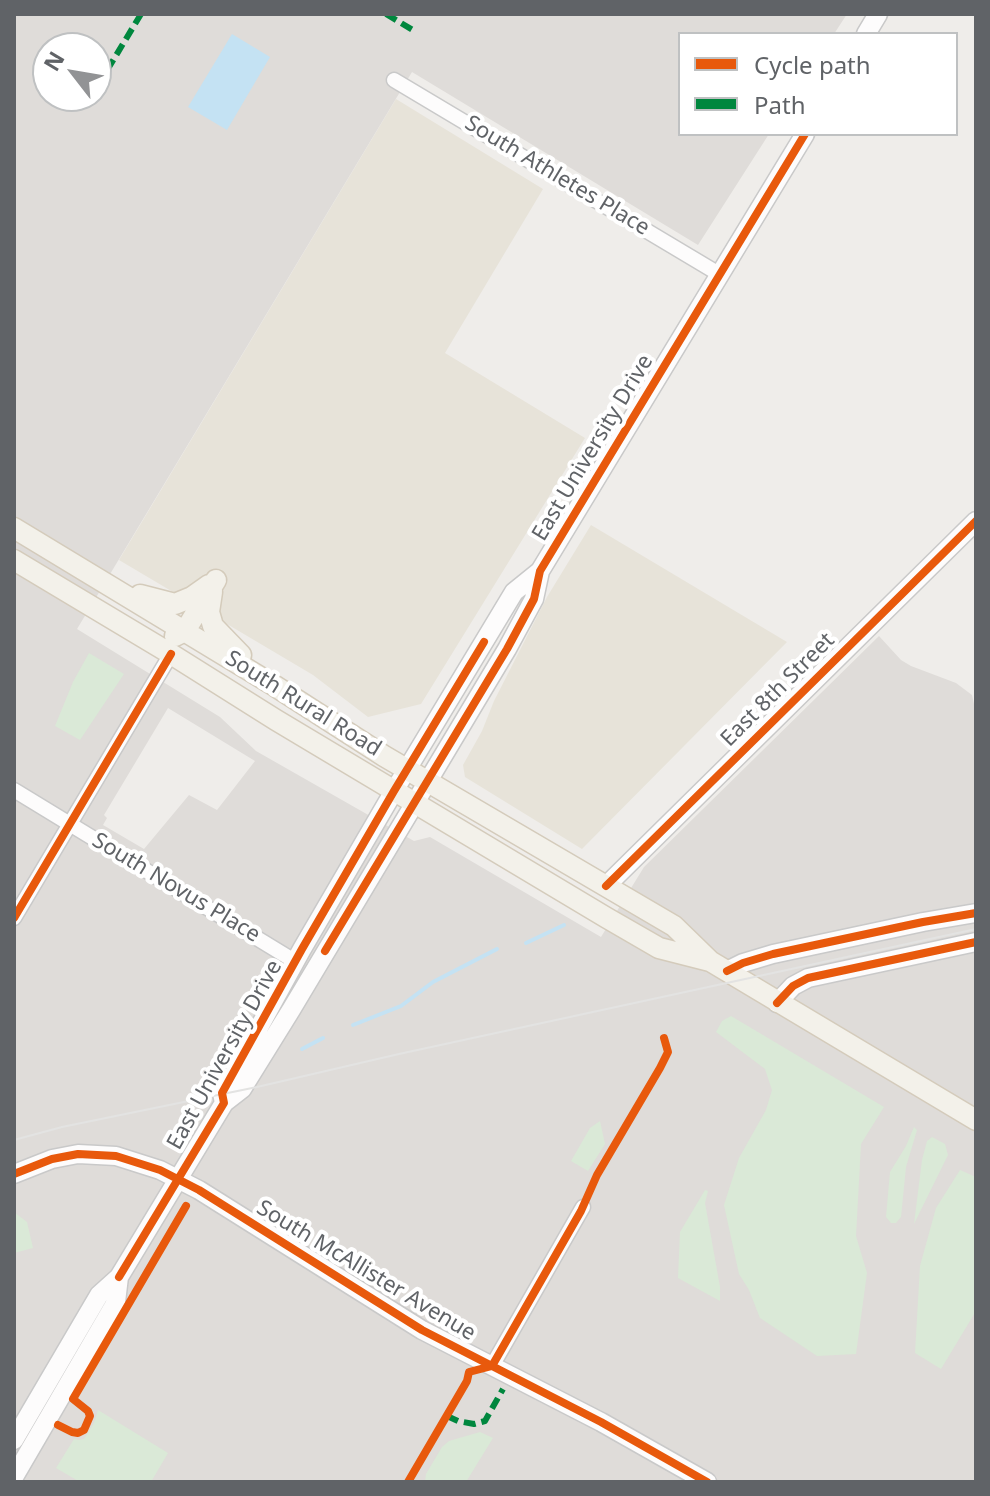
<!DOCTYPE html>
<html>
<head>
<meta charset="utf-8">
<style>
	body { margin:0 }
	#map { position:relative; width:990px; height:1496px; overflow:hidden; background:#efedea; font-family:"Noto Sans",sans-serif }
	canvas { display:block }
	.frame { position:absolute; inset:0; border:16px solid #606367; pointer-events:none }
	.legend { position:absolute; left:678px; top:32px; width:280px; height:104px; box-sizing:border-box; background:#fff; border:2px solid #bfc1c2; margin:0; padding:10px 14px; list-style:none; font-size:24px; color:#606367 }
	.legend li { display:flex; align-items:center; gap:16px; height:40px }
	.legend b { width:40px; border:2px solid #bfc1c2 }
	.north { position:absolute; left:32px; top:32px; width:80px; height:80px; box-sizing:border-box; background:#fff; border:2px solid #bfc1c2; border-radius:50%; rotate:301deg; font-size:22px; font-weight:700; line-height:32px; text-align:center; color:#606367 }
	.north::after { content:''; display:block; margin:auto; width:28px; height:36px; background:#929395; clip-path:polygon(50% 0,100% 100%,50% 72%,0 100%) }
</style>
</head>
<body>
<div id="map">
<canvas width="990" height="1496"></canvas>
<div class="frame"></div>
<ul class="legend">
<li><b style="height:10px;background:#e8590c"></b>Cycle path</li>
<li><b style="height:10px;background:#00873e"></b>Path</li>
</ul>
<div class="north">N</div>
</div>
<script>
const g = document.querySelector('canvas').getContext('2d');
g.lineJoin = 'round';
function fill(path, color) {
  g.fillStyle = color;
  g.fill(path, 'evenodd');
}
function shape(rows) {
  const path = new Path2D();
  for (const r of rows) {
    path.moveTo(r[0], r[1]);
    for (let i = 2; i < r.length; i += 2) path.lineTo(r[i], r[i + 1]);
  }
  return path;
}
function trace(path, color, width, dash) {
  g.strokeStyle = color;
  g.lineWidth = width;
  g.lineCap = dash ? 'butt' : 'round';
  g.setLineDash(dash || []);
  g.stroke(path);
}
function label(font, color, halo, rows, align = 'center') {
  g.font = font + ' "Noto Sans",sans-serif';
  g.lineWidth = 8;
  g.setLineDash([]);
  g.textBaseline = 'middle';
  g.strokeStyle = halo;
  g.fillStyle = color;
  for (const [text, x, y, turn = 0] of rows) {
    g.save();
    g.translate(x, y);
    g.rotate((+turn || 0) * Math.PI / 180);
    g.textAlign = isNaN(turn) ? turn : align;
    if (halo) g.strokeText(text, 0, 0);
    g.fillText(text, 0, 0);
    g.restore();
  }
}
const commercial = shape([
	[396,99,543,189,445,353,585,438,421,704,368,717,313,675,119,560],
	[591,525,787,642,582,849,465,777,463,765,482,731,494,701,547,597]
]);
const education = shape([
	[14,14,847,14,834,34,680,34,680,134,769,134,698,245,412,72,77,629,220,717,256,751,414,841,430,837,601,937,644,867,879,636,901,660,911,666,956,683,972,695,976,713,976,1482,14,1482],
	[48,48,96,48,96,96,48,96],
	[168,708,255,761,217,810,189,795,144,849,103,825,107,818,104,815]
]);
const green = shape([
	[89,653,124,674,80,740,55,726,73,682],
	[731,1016,884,1107,861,1144,856,1236,867,1273,856,1354,817,1356,760,1318,749,1290,739,1274,724,1205,739,1158,766,1110,772,1090,765,1069,716,1032,722,1021],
	[600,1121,605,1144,588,1171,571,1161,590,1128],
	[914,1127,917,1130,906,1167,901,1217,896,1223,891,1223,886,1217,890,1172,906,1146],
	[932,1137,945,1144,948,1155,914,1224,922,1160,927,1141],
	[960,1170,976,1177,976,1311,941,1369,915,1353,920,1266,936,1208],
	[705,1190,708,1191,705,1203,720,1287,720,1301,678,1278,680,1232],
	[14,1212,27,1222,33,1248,14,1253],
	[98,1410,168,1453,151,1482,80,1482,56,1468,74,1439,79,1440,84,1439,94,1423],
	[480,1432,493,1438,466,1482,425,1482,426,1474,442,1447,449,1441]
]);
const water = shape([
	[232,34,270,57,227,130,188,107]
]);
const stream = shape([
	[526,943,564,925],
	[353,1025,401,1006,433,982,497,949],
	[302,1049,323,1038]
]);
const street = shape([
	[394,80,719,274],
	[14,790,296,962],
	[14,918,171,654],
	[492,1366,583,1207]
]);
const secondary = shape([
	[866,34,878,14],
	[606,886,976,521],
	[727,971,743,963,773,954,923,922,976,913],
	[777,1003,793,986,808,978,976,942],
	[224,1103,222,1093,228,1084,302,949,394,791,514,592,540,571],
	[14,1174,52,1159,78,1154,116,1156,160,1170,199,1190,422,1330,601,1422,707,1482],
	[14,1440,99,1295,119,1277,224,1103,242,1089,291,1010,507,649,534,599,540,571,805,134],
	[14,1477,116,1302,119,1277]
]);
const primary = shape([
	[14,528,275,686,384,756,674,926,710,961],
	[14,560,171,654,276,720,607,918,659,948,710,961,976,1120],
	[212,592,209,612,213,626,241,655],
	[140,595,175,604,192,597,209,585],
	[175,636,185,631,216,580]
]);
const tram = shape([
	[14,1140,62,1127,257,1087,399,1054,976,929]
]);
const quiet = shape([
	[386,14,416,32],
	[96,82,100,82,141,14],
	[447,1416,458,1421,474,1424,485,1421,503,1389]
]);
const cycleway = shape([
	[606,886,976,521],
	[14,918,171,654],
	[325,951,507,649,534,599,540,571,805,134],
	[727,971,743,963,773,954,923,922,976,913],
	[777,1003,793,986,808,978,976,942],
	[14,1174,52,1159,78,1154,116,1156,160,1170,199,1190,422,1330,601,1422,707,1482],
	[119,1277,224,1103,222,1093,302,949,394,791,484,642],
	[492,1366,581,1211,597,1175,660,1068,668,1052,664,1038],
	[58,1425,72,1432,78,1433,84,1430,90,1416,88,1411,73,1399,186,1206],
	[408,1482,467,1381,469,1372,492,1366]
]);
const streetNames = [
	["South Athletes Place",557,176,31],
	["East University Drive",593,448,-59],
	["East 8th Street",778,690,-45],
	["South Rural Road",303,704,32],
	["South Novus Place",176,888,31],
	["East University Drive",225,1055,-61],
	["South McAllister Avenue",366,1271,31]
];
fill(commercial, '#e7e3d9');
fill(education, '#dfdcd9');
fill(green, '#dae9d7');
fill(water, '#c4e2f3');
trace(stream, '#c4e2f3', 4);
trace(street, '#c9c9c9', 17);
trace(secondary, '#c9c9c9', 21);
trace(primary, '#d4cbbb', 23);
trace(street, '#fdfcfc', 14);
trace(secondary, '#fdfcfc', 18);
trace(primary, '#f3f1ea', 20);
trace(tram, '#e3e3e2', 2);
trace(quiet, '#00873e', 6, [12, 6]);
trace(cycleway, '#e8590c', 8);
label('22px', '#606367', '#fff', streetNames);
</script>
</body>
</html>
